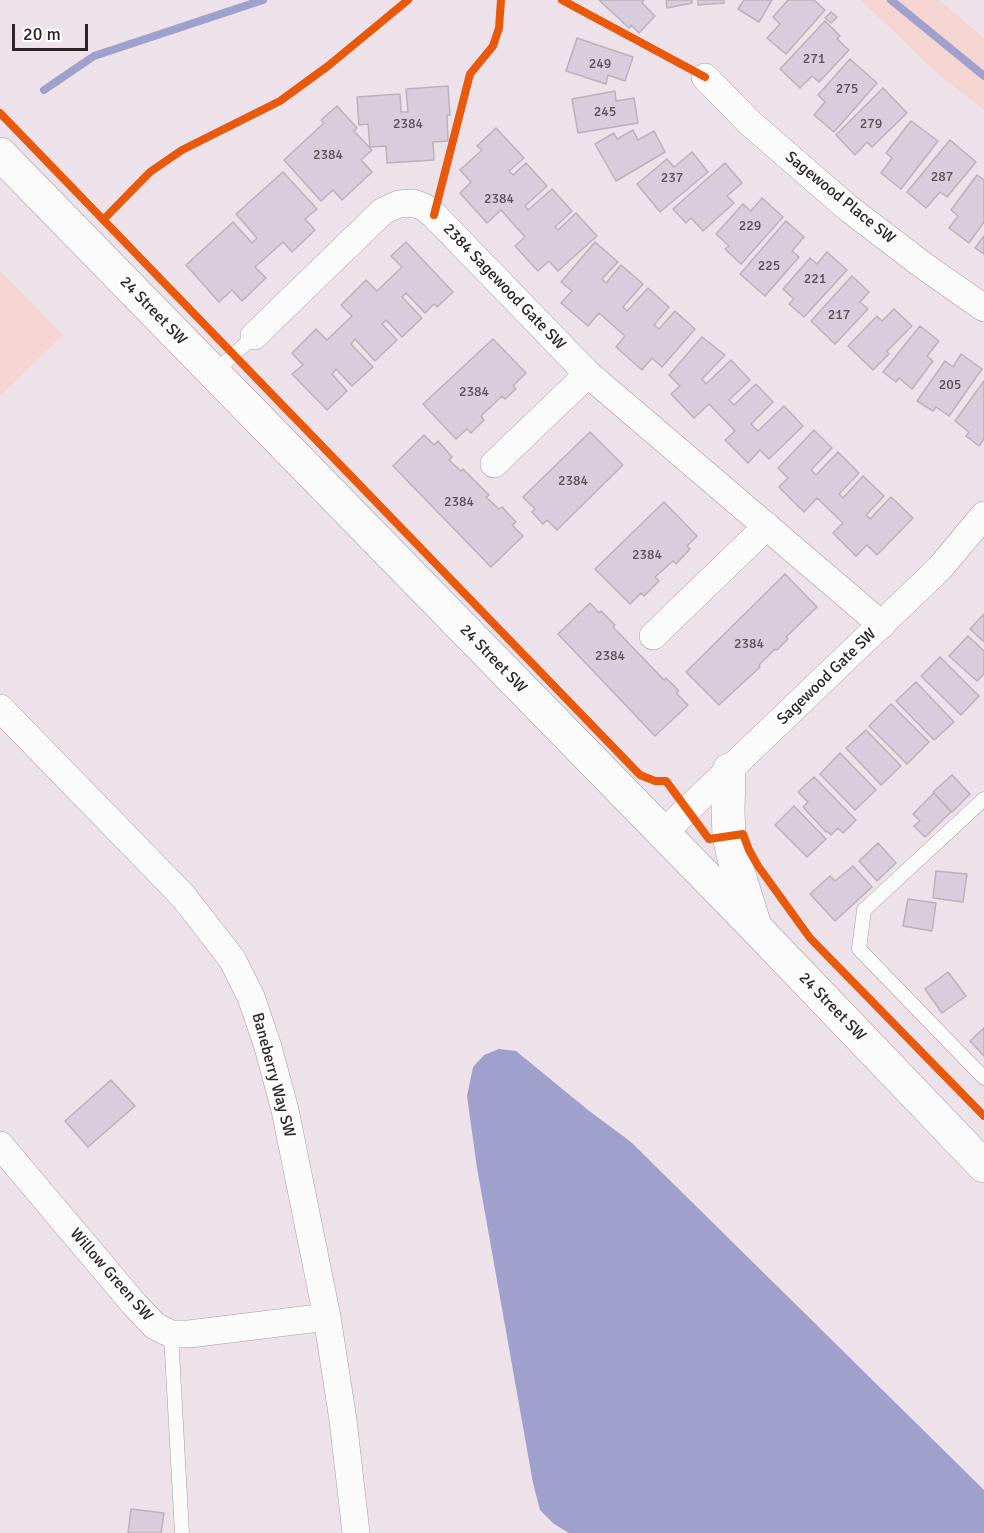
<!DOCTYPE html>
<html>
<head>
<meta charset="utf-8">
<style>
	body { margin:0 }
	#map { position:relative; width:984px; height:1533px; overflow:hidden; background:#eee2ea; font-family:Signika,sans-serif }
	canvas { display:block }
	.scale { position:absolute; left:12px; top:24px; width:76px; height:27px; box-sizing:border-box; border:3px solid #2d242a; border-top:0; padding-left:8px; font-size:18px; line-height:21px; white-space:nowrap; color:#2d242a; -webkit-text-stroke:4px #fff; paint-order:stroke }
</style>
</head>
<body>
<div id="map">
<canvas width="984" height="1533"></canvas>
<div class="scale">20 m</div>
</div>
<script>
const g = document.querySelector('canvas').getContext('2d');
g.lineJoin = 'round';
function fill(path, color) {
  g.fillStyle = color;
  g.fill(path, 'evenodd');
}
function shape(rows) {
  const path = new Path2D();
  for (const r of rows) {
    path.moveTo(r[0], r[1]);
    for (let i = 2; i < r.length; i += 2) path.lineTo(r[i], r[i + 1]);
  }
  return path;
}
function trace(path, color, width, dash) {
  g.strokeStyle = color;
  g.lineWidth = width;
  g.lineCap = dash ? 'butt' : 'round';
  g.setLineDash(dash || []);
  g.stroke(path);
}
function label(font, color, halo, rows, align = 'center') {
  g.font = font + ' Signika,sans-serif';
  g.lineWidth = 5;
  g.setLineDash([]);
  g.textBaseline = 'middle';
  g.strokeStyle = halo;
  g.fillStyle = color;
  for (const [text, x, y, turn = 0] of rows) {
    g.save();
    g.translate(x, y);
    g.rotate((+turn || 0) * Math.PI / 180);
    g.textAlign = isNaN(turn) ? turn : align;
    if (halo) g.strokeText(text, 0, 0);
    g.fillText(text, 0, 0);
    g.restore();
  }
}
const green = shape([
	[861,0,939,0,984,38,984,110,938,74],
	[0,271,63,335,0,396]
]);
const water = shape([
	[499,1049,516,1051,588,1110,631,1142,984,1490,984,1533,569,1533,554,1524,540,1510,533,1483,477,1168,467,1096,473,1067,484,1055]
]);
const stream = shape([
	[891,0,984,76],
	[44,90,94,56,263,0]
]);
const building = shape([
	[599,0,644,0,642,3,655,16,639,33,631,25,629,28,599,0],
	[666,0,692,0,692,3,667,8,666,0],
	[698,0,724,0,724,3,698,5,698,0],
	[744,0,772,0,759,22,738,9,744,0],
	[788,0,814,0,825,10,786,54,767,38,780,24,773,17,788,0],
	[831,12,837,17,831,23,825,18,831,12],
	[825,21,840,36,837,39,849,50,819,82,812,76,800,88,780,69,825,21],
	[577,38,633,57,625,81,608,75,606,84,566,71,577,38],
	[850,59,877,83,834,132,814,115,825,102,818,95,850,59],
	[448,86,450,115,447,115,448,141,433,142,434,160,387,163,386,146,370,147,368,124,359,125,357,97,400,94,401,112,408,112,406,89,448,86],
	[883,88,907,113,872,147,867,142,855,155,836,135,883,88],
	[615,91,616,101,634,98,638,123,578,133,572,99,615,91],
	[337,106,357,128,354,131,372,150,361,160,372,172,342,200,333,190,321,201,284,160,324,123,321,120,337,106],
	[911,121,938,141,901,189,881,173,892,158,886,153,911,121],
	[496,128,524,158,509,171,513,175,526,163,547,186,525,206,528,210,552,189,572,211,555,227,558,230,576,213,597,236,558,271,549,261,538,271,515,246,525,237,501,210,487,223,460,193,471,182,460,170,482,150,477,146,496,128],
	[633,130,638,140,654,131,665,152,616,181,595,144,614,133,617,139,633,130],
	[950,140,976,162,947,197,940,192,926,208,907,192,950,140],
	[692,152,708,172,660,212,637,184,667,159,674,167,692,152],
	[725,163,742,183,727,196,734,203,703,231,691,218,686,223,673,209,725,163],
	[283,172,317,209,305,219,315,230,292,252,283,242,255,267,266,278,242,301,232,290,219,302,186,265,233,222,252,243,257,238,236,214,283,172],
	[977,175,984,180,984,222,969,243,949,228,958,216,951,210,977,175],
	[762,198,783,217,741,264,725,249,729,246,716,234,743,204,751,211,762,198],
	[786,221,804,237,792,251,799,257,765,296,740,274,786,221],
	[984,236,984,254,975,248,984,236],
	[406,242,453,292,437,307,434,304,425,313,406,293,402,297,422,318,402,337,386,320,382,324,397,340,375,361,355,339,351,344,373,367,352,386,336,369,332,374,347,391,327,410,292,374,303,365,292,353,316,329,327,340,352,316,341,305,366,280,377,291,402,267,391,256,406,242],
	[595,242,618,262,602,279,606,283,621,265,643,284,623,307,627,311,648,288,669,307,654,325,659,329,675,311,695,329,662,367,652,358,642,370,616,347,625,336,599,313,588,326,561,303,572,291,561,282,595,242],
	[827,252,847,270,804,317,789,304,794,299,783,289,810,258,817,264,827,252],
	[852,276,869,292,860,302,868,309,835,344,811,321,852,276],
	[894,309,912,326,887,351,889,354,873,370,848,346,877,316,882,321,894,309],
	[920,326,939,341,927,356,933,361,912,389,899,378,896,382,883,372,920,326],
	[702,337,725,355,702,379,706,384,731,360,750,380,729,400,734,405,756,384,773,402,751,424,758,431,784,406,803,426,769,459,760,450,748,463,725,440,735,431,709,404,694,418,671,394,680,386,669,375,702,337],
	[493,339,526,373,513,386,516,389,505,399,502,396,481,416,484,420,471,433,467,429,456,439,423,404,493,339],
	[961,354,982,369,949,416,936,407,933,411,917,401,945,361,953,367,961,354],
	[984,381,984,439,979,446,966,436,969,432,955,421,984,381],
	[814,430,832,448,811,470,816,475,838,452,859,473,839,494,843,498,863,476,884,496,866,515,870,519,891,497,913,518,877,555,867,545,856,556,833,533,843,523,817,498,804,512,779,487,788,478,778,468,814,430],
	[590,432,623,465,557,530,547,520,543,524,532,512,535,509,523,497,590,432],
	[424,435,434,445,438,441,452,457,449,460,461,471,463,469,489,495,486,497,499,509,502,507,516,522,512,525,523,536,491,567,393,466,424,435],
	[664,502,697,536,687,546,690,549,676,564,673,561,655,577,659,581,644,596,641,593,630,604,595,569,664,502],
	[785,574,817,607,786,637,788,639,777,650,775,649,759,665,760,667,719,705,686,672,785,574],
	[590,603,599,613,601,611,615,625,613,627,664,680,666,678,679,691,676,693,688,705,655,736,558,634,590,603],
	[984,614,984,642,970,629,984,614],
	[968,636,984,651,984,674,977,681,949,656,968,636],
	[940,657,979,696,961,715,921,676,940,657],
	[916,682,954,722,934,740,896,701,916,682],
	[891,704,929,742,907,764,869,726,891,704],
	[866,730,901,766,881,785,846,748,866,730],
	[840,753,876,790,855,810,820,774,840,753],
	[952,775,970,794,952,812,933,792,952,775],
	[814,777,856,820,843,833,838,828,831,835,827,831,826,832,803,807,808,802,798,792,814,777],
	[934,793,951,812,925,837,914,826,920,821,913,814,934,793],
	[794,806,826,839,807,857,775,825,794,806],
	[878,843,896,863,877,881,859,861,878,843],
	[853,866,872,887,835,921,810,894,830,876,835,881,853,866],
	[936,871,967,874,963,902,933,898,936,871],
	[908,899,936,903,932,931,903,926,908,899],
	[948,972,966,996,942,1013,925,989,948,972],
	[984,1028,984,1056,970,1041,984,1028],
	[111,1080,135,1106,88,1147,65,1121,111,1080],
	[131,1509,164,1513,161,1533,128,1533,131,1509]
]);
const service = shape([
	[214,373,254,336],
	[984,799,864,910,859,949,984,1078],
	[171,1334,182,1533]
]);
const minor = shape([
	[705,77,750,123,848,208,924,266,984,308],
	[254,336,383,211,399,204,413,203,424,207,434,215,588,374,882,625],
	[494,464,588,374],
	[653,636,767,526],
	[0,708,183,896,232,959,251,997,268,1047,285,1110,327,1317,343,1420,356,1533],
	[663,833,940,568,984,515],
	[0,1145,134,1304,155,1326,171,1334,189,1334,327,1317]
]);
const tertiary = shape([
	[0,154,756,928,984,1166],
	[729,770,728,811,729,835,733,855,754,923]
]);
const cycleway = shape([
	[562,0,705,77],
	[0,113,640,775,655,781,666,781,709,839,743,834,749,850,758,866,810,938,984,1116],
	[434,215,470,74,493,46,499,28,501,0],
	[103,220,150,172,182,150,280,101,328,66,408,0]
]);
const numberNames = [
	["271",814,59],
	["249",600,64],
	["275",847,89],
	["245",605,112],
	["2384",408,124],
	["279",871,124],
	["2384",328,155],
	["287",942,177],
	["237",672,178],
	["2384",499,199],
	["229",750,226],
	["225",769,266],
	["221",815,279],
	["217",839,315],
	["205",950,385],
	["2384",474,392],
	["2384",573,481],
	["2384",459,502],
	["2384",647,555],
	["2384",749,644],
	["2384",610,656]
];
const streetNames = [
	["Sagewood Place SW",840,198,39],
	["2384 Sagewood Gate SW",504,287,46],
	["24 Street SW",153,311,46],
	["24 Street SW",493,659,46],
	["Sagewood Gate SW",827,677,-44],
	["24 Street SW",832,1007,46],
	["Baneberry Way SW",273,1075,75],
	["Willow Green SW",111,1275,49]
];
fill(green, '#f4d5d1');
fill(water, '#a0a0cc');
trace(stream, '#a0a0cc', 8);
fill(building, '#d8cddc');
trace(building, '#bab2ba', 1.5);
trace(service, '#a59ca2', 15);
trace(minor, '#a59ca2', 28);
trace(tertiary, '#a59ca2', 34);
trace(service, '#fcfbfc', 14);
trace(minor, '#fcfbfc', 27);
trace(tertiary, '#fcfbfc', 33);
trace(cycleway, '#e8590c', 8);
label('14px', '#5a5058', null, numberNames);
label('16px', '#2d242a', '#fff', streetNames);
</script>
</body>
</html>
